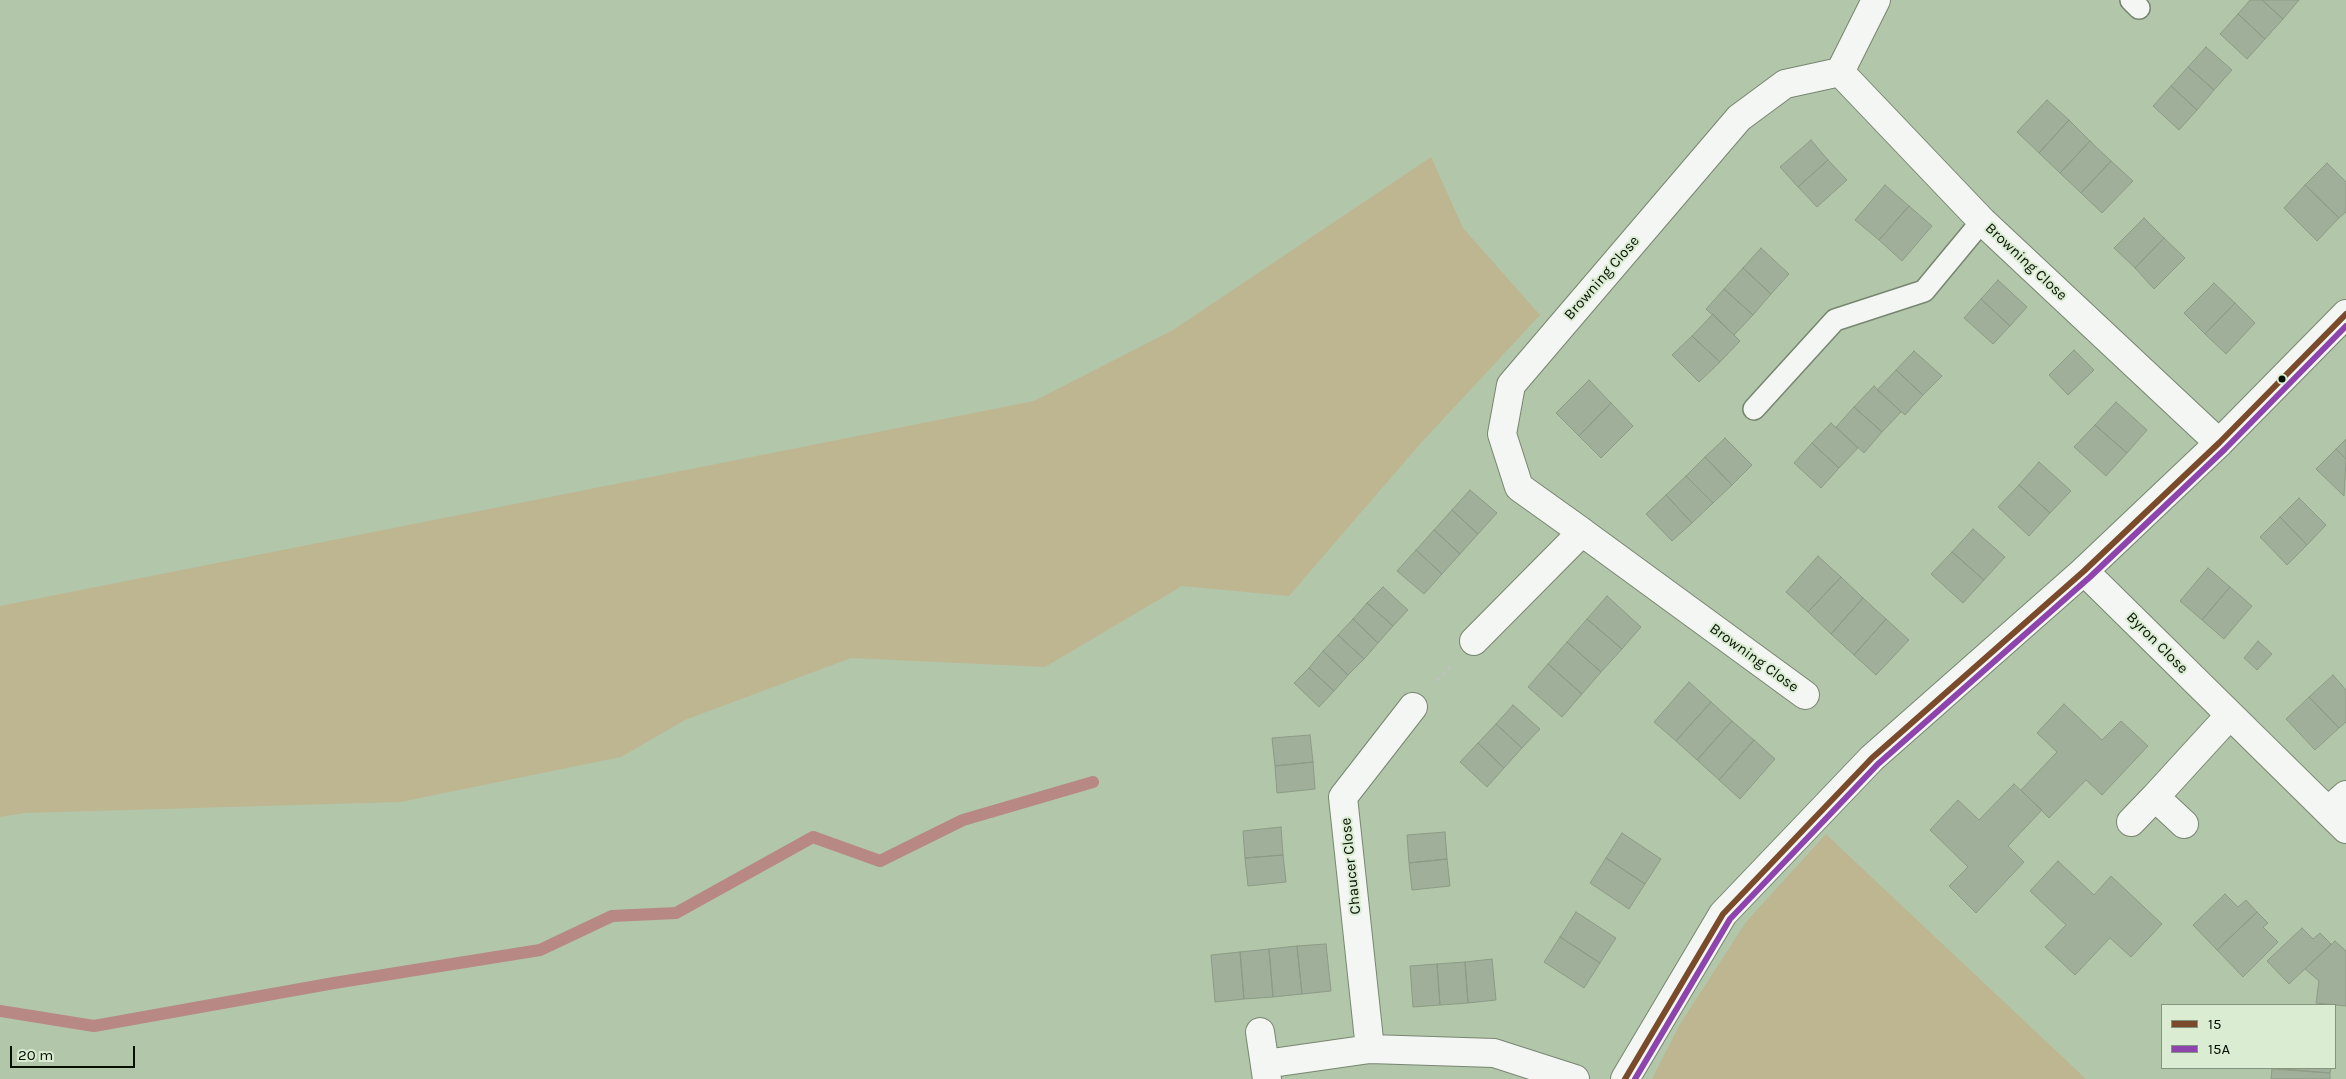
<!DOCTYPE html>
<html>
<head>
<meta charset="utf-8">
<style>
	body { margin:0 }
	#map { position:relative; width:2346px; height:1079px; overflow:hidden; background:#b2c6aa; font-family:Karla,sans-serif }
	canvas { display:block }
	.legend { position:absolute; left:2161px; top:1004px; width:175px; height:65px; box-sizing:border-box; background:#daecd2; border:1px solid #85947f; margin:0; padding:6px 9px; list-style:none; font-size:15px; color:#061102 }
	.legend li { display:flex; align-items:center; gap:10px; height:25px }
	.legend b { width:25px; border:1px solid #85947f }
	.scale { position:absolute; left:10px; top:1046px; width:125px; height:22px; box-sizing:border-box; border:2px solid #061102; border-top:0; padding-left:6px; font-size:15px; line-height:18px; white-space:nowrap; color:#061102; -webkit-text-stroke:4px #daecd2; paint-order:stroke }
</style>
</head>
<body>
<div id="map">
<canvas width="2346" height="1079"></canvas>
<ul class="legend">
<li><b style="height:6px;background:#7a4b2a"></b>15</li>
<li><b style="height:6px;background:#8e44ad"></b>15A</li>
</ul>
<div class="scale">20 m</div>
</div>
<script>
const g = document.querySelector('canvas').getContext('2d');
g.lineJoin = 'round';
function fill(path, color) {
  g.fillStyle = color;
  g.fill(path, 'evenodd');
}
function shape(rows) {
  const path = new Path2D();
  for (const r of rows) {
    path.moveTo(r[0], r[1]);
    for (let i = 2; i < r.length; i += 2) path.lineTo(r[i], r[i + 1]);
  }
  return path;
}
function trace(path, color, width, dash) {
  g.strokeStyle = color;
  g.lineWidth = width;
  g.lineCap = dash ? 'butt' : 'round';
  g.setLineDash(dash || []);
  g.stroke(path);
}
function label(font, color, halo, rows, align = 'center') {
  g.font = font + ' Karla,sans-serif';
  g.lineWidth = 4;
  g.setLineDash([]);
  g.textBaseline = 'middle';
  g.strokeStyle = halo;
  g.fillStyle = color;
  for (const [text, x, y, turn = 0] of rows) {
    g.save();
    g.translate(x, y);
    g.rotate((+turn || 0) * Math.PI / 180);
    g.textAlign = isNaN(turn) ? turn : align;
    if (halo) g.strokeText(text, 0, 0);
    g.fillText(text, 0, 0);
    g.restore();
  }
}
const green = shape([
	[1431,157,1463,228,1540,315,1420,444,1289,596,1182,586,1045,667,851,658,685,720,621,757,400,802,25,813,0,817,0,606,1034,401,1173,330],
	[1826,834,1849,856,2086,1079,1652,1079,1680,1024,1746,922]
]);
const stream = shape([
	[0,1011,94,1026,334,983,540,950,612,916,676,913,813,837,880,861,963,820,1093,782]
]);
const building = shape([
	[2250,0,2262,0,2283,19,2265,39,2238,14,2250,0],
	[2262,0,2299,0,2283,19,2262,0],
	[2238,14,2265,39,2247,59,2220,34,2238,14],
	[2206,47,2232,70,2214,90,2188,67,2206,47],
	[2188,67,2214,90,2197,110,2171,86,2188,67],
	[2171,86,2197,110,2179,130,2153,106,2171,86],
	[2047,100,2069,120,2039,153,2017,132,2047,100],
	[2069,120,2090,141,2060,173,2039,153,2069,120],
	[1811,140,1828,160,1798,187,1780,167,1811,140],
	[2090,141,2111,161,2081,193,2060,173,2090,141],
	[1828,160,1847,180,1817,207,1798,187,1828,160],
	[2111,161,2133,181,2102,213,2081,193,2111,161],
	[2327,163,2346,182,2346,212,2339,218,2305,185,2327,163],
	[1885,185,1909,206,1879,240,1855,220,1885,185],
	[2305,185,2339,218,2317,241,2284,208,2305,185],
	[1909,206,1932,226,1902,261,1879,240,1909,206],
	[2144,218,2164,238,2135,268,2114,248,2144,218],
	[2164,238,2185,258,2154,289,2135,268,2164,238],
	[1761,248,1789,274,1771,294,1743,268,1761,248],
	[1743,268,1771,294,1753,315,1724,289,1743,268],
	[1998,280,2027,307,2010,326,1981,299,1998,280],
	[2214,283,2235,303,2205,334,2184,313,2214,283],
	[1724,289,1753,315,1734,335,1706,309,1724,289],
	[1981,299,2010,326,1993,344,1964,318,1981,299],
	[2235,303,2255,323,2226,354,2205,334,2235,303],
	[1713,314,1740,341,1720,362,1692,336,1713,314],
	[1692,336,1720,362,1699,382,1672,355,1692,336],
	[2074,350,2094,370,2068,395,2049,375,2074,350],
	[1914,351,1942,376,1923,395,1896,370,1914,351],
	[1896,370,1923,395,1905,415,1877,390,1896,370],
	[1589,380,1611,403,1579,436,1556,413,1589,380],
	[1874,386,1901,412,1882,432,1854,407,1874,386],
	[2116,402,2147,430,2127,453,2095,425,2116,402],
	[1611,403,1633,426,1601,458,1579,436,1611,403],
	[1854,407,1882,432,1864,453,1836,427,1854,407],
	[1831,423,1858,448,1839,468,1812,443,1831,423],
	[2095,425,2127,453,2106,476,2074,447,2095,425],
	[1725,438,1752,465,1732,485,1705,457,1725,438],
	[2346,439,2346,459,2336,449,2346,439],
	[1812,443,1839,468,1821,488,1794,463,1812,443],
	[2336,449,2346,459,2344,496,2316,469,2336,449],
	[1705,457,1732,485,1713,503,1686,476,1705,457],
	[2039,462,2071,491,2050,513,2019,485,2039,462],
	[1686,476,1713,503,1692,523,1666,495,1686,476],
	[2019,485,2050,513,2029,536,1998,507,2019,485],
	[1470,490,1497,513,1478,534,1452,510,1470,490],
	[1666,495,1692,523,1672,541,1646,514,1666,495],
	[2299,498,2326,525,2307,545,2280,517,2299,498],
	[1452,510,1478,534,1460,554,1434,530,1452,510],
	[2280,517,2307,545,2287,565,2260,537,2280,517],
	[1973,529,2005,557,1984,580,1952,552,1973,529],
	[1434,530,1460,554,1442,574,1416,550,1434,530],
	[1416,550,1442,574,1424,594,1397,571,1416,550],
	[1952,552,1984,580,1963,603,1931,574,1952,552],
	[1818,556,1841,577,1808,612,1786,592,1818,556],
	[2208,568,2230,587,2202,620,2180,601,2208,568],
	[1841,577,1863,598,1831,634,1808,612,1841,577],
	[1383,587,1408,610,1393,626,1367,603,1383,587],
	[2230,587,2252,606,2224,639,2202,620,2230,587],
	[1607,596,1641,627,1622,649,1587,619,1607,596],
	[1863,598,1886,619,1854,655,1831,634,1863,598],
	[1367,603,1393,626,1378,643,1353,619,1367,603],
	[1353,619,1378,643,1364,659,1338,635,1353,619],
	[1587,619,1622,649,1601,672,1567,642,1587,619],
	[1886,619,1909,640,1876,675,1854,655,1886,619],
	[1338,635,1364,659,1348,675,1323,651,1338,635],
	[2258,641,2272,654,2257,670,2244,658,2258,641],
	[1567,642,1601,672,1582,694,1548,664,1567,642],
	[1323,651,1348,675,1334,691,1309,668,1323,651],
	[1548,664,1582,694,1562,717,1528,687,1548,664],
	[1309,668,1334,691,1319,707,1294,683,1309,668],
	[2333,675,2346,690,2346,722,2339,728,2309,697,2333,675],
	[1689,682,1711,702,1676,741,1654,722,1689,682],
	[2309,697,2339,728,2315,750,2286,719,2309,697],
	[1711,702,1732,721,1697,760,1676,741,1711,702],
	[2064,704,2102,740,2121,721,2148,746,2102,795,2086,780,2049,818,2021,790,2057,752,2037,733,2064,704],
	[1513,705,1540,729,1522,748,1496,724,1513,705],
	[1732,721,1754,740,1719,780,1697,760,1732,721],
	[1496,724,1522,748,1504,768,1478,743,1496,724],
	[1310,735,1313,762,1275,766,1272,738,1310,735],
	[1754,740,1775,759,1740,799,1719,780,1754,740],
	[1478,743,1504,768,1487,787,1460,762,1478,743],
	[1313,762,1315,789,1277,793,1275,766,1313,762],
	[2014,784,2042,810,2008,846,2024,862,1976,913,1949,886,1968,867,1930,830,1958,800,1979,820,2014,784],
	[1281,827,1283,855,1245,858,1243,831,1281,827],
	[1445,832,1447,859,1409,863,1407,835,1445,832],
	[1622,833,1661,859,1645,884,1606,858,1622,833],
	[1283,855,1286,882,1248,886,1245,858,1283,855],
	[1606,858,1645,884,1629,909,1590,883,1606,858],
	[1447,859,1450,886,1412,890,1409,863,1447,859],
	[2058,861,2094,895,2111,876,2162,924,2131,957,2110,938,2075,975,2045,947,2066,925,2030,891,2058,861],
	[2225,894,2238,907,2246,900,2257,912,2217,950,2193,925,2225,894],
	[1576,912,1616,938,1600,963,1560,937,1576,912],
	[2257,912,2268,923,2263,927,2278,942,2243,977,2217,950,2257,912],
	[2302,928,2313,939,2320,933,2331,944,2289,984,2267,961,2302,928],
	[1560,937,1600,963,1584,988,1544,962,1560,937],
	[2335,941,2346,951,2346,1006,2316,1003,2319,981,2305,969,2335,941],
	[1326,944,1331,991,1302,994,1297,946,1326,944],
	[1297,946,1302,994,1273,997,1269,949,1297,946],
	[1269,949,1273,997,1244,999,1240,952,1269,949],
	[1240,952,1244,999,1215,1002,1211,955,1240,952],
	[1492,959,1496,1000,1468,1003,1465,962,1492,959],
	[1465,962,1468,1003,1440,1005,1437,964,1465,962],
	[1437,964,1440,1005,1413,1007,1410,966,1437,964],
	[2272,1068,2331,1068,2330,1073,2272,1068],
	[2272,1069,2330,1073,2330,1079,2271,1079,2272,1069]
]);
const path = shape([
	[1437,681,1451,666]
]);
const service = shape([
	[2131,0,2139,8],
	[1754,409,1835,320,1924,291,1982,221]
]);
const minor = shape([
	[1840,72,1982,221,2219,443],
	[1582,532,1519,487,1502,434,1511,385,1739,118,1785,84,1840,72,1876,0],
	[2084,571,2346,829],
	[1474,641,1582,532,1805,695],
	[1413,707,1343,797,1370,1049,1494,1053,1575,1079],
	[2328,811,2346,795],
	[2131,822,2155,797],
	[2184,824,2155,797,2230,715],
	[1260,1032,1267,1079],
	[1265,1064,1370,1049]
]);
const tertiary = shape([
	[1625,1079,1723,914,1872,758,2084,571,2219,443,2346,314]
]);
const bus1 = shape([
	[1625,1079,1723,914,1872,758,2084,571,2219,443,2346,314]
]);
const bus2 = shape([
	[1635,1079,1730,919,1878,764,2090,577,2225,449,2346,326]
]);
const markers = [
	[2282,379,4.5,"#061102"]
];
const streetNames = [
	["Browning Close",2026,262,43],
	["Browning Close",1602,278,-49],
	["Byron Close",2157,643,45],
	["Browning Close",1754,658,36],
	["Chaucer Close",1351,866,-96]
];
fill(green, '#beb691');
trace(stream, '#b78884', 12);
fill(building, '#a0af99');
trace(building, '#8c9b85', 1);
trace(service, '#778670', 24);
trace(minor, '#778670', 30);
trace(tertiary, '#778670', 30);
trace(path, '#bdc3bb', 3, [4, 4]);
trace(service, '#f3f6f2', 21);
trace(minor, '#f3f6f2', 28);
trace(tertiary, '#f3f6f2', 28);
trace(bus1, '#7a4b2a', 6);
trace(bus2, '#8e44ad', 6);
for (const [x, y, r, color] of markers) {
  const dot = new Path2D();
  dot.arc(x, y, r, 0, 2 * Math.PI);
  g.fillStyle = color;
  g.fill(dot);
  trace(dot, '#daecd2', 2);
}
label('15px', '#061102', '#daecd2', streetNames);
</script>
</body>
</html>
